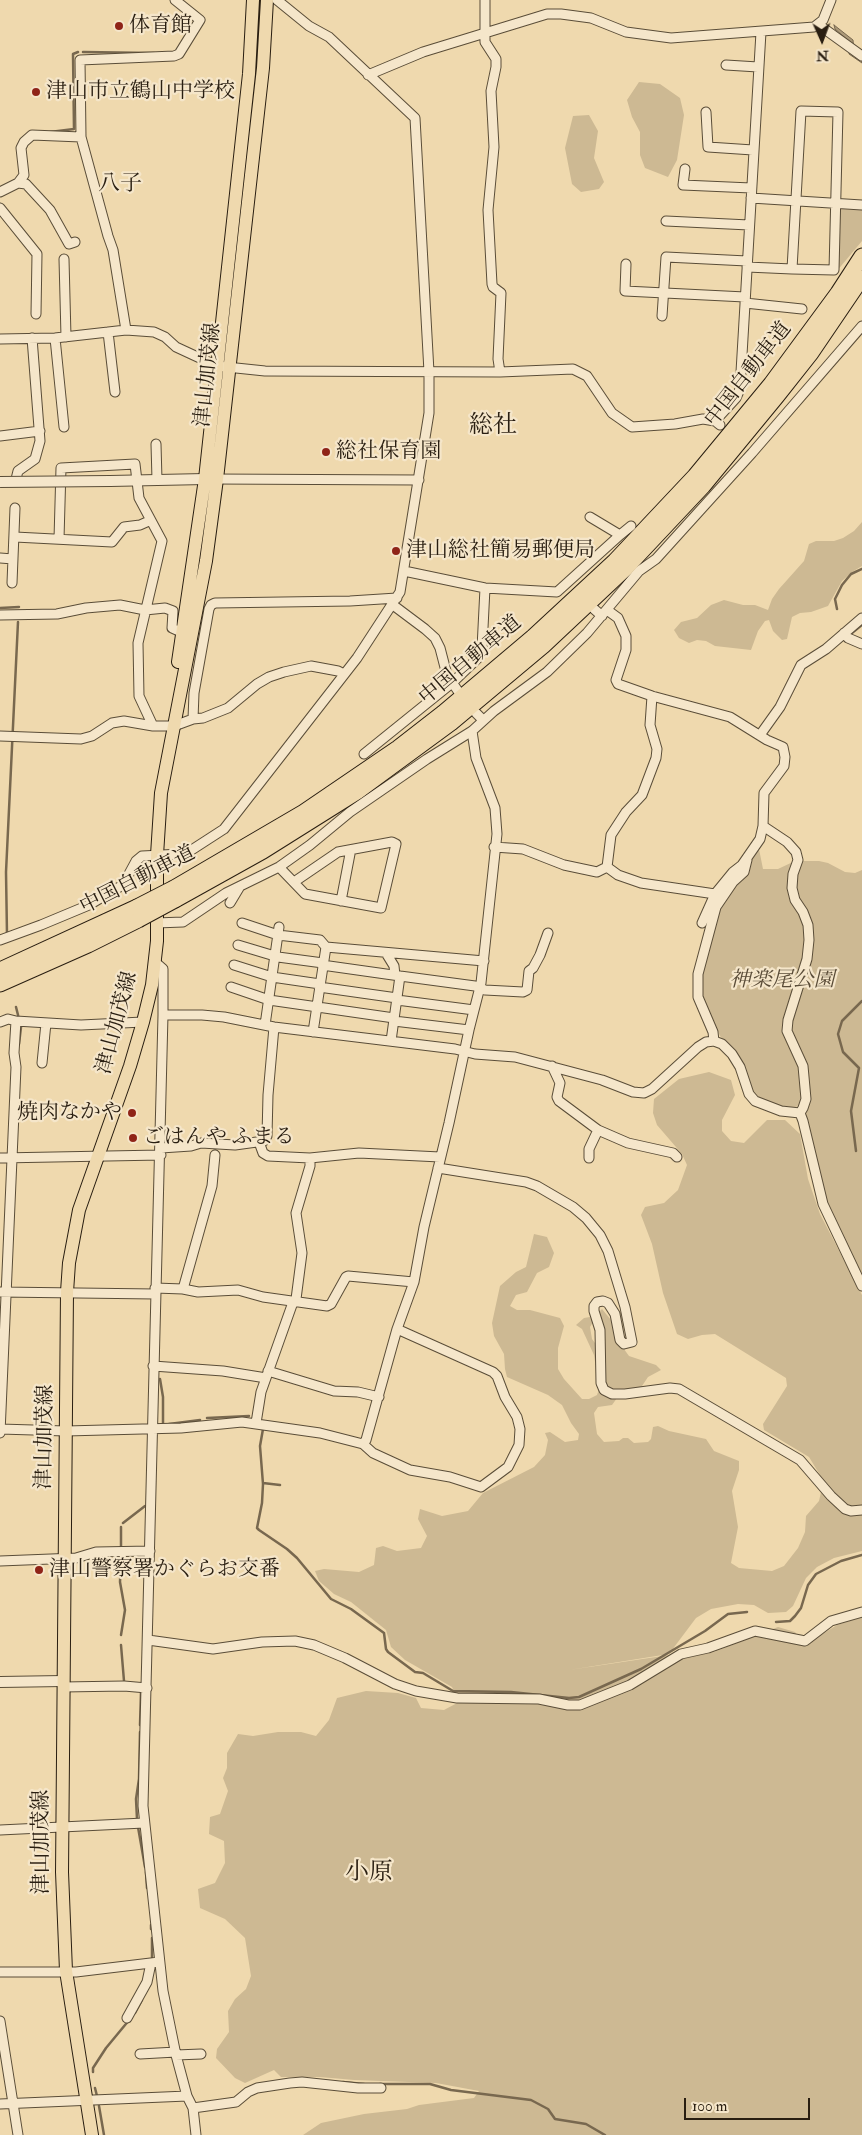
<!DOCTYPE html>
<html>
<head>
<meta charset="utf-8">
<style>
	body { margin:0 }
	#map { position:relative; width:862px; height:2135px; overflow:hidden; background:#efd9ae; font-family:"IM FELL Double Pica",serif }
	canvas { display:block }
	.north { position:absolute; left:797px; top:15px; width:50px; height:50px; -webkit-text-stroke:4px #f5e6ca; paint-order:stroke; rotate:178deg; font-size:14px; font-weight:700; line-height:20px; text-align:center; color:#291e11 }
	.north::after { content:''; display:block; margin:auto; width:18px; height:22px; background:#291e11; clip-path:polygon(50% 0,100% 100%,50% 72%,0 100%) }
	.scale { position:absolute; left:684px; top:2098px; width:126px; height:22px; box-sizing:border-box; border:2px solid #291e11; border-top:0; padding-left:6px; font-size:15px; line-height:18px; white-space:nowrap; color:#291e11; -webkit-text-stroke:4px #f5e6ca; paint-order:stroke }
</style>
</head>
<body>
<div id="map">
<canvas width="862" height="2135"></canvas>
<div class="north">N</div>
<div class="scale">100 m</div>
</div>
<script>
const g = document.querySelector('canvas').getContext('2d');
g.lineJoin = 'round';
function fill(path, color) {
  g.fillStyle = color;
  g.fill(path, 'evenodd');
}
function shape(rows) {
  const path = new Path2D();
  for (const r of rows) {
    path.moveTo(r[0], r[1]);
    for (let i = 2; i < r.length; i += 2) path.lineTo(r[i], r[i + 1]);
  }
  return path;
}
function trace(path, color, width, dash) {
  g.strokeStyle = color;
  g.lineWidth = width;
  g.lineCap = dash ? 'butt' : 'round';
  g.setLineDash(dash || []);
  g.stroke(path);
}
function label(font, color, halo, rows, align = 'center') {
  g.font = font + ' "IM FELL Double Pica","Noto Serif JP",serif';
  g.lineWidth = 4.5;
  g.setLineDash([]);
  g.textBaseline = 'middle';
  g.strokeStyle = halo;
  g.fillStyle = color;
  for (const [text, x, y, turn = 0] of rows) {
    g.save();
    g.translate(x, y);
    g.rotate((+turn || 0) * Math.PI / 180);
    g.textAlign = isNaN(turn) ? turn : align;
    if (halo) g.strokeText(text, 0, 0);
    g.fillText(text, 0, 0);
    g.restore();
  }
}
const green = shape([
	[639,82,660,84,680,98,684,115,677,160,668,177,645,168,640,155,640,132,632,117,627,100],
	[589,115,598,131,594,158,604,182,599,189,581,192,572,184,565,148,573,116],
	[840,209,862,210,862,241,836,272],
	[862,522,862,566,852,572,842,581,828,606,811,612,800,613,792,617,787,639,782,640,773,631,769,620,765,621,758,631,751,650,715,646,706,641,697,640,689,643,679,638,674,630,681,622,697,618,711,605,724,600,743,605,755,605,768,610,772,599,779,589,804,561,809,544,816,541,834,541,843,538,854,531],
	[759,849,763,869,778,869,795,861,819,861,828,863,845,872,855,873,862,870,862,1274,823,1195,807,1125,806,1110,799,1105,793,1109,785,1109,759,1100,752,1091,727,1044,720,1036,702,999,701,980,714,916,754,853],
	[709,1072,731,1080,735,1095,722,1120,722,1131,731,1141,744,1143,767,1120,785,1120,800,1134,808,1179,820,1214,862,1295,862,1551,834,1558,817,1567,806,1578,793,1606,786,1612,768,1613,754,1605,738,1604,711,1609,696,1618,669,1654,569,1670,669,1655,674,1660,690,1657,714,1652,778,1627,795,1632,803,1643,808,1643,837,1625,862,1617,862,2135,303,2135,321,2123,364,2114,407,2109,419,2105,474,2098,479,2091,436,2083,354,2080,320,2077,281,2077,274,2070,245,2083,235,2078,216,2058,217,2049,229,2032,228,2011,235,1999,246,1989,251,1976,245,1938,225,1919,200,1908,198,1889,215,1883,225,1863,224,1841,209,1834,210,1817,220,1814,228,1791,223,1778,227,1768,227,1753,238,1734,253,1736,278,1732,301,1732,316,1736,329,1720,337,1698,366,1691,398,1693,416,1698,421,1708,444,1710,459,1702,452,1687,405,1660,391,1647,386,1630,351,1602,334,1594,319,1581,315,1571,324,1569,359,1572,374,1565,376,1548,383,1546,397,1551,421,1548,427,1536,418,1519,420,1509,442,1516,468,1511,483,1493,534,1467,545,1455,548,1440,545,1433,550,1432,565,1442,578,1440,579,1434,571,1423,562,1405,548,1395,507,1377,505,1369,504,1354,494,1336,492,1323,500,1286,516,1272,526,1267,534,1234,547,1237,554,1253,549,1267,537,1273,527,1292,516,1295,510,1306,517,1310,530,1310,560,1318,564,1326,558,1348,558,1369,564,1379,582,1399,589,1399,597,1395,599,1389,594,1355,582,1329,576,1325,584,1318,590,1317,593,1322,590,1327,592,1339,598,1347,601,1321,600,1311,602,1309,611,1320,621,1345,629,1356,656,1365,661,1370,648,1377,640,1389,620,1394,612,1405,598,1407,594,1413,597,1434,604,1442,619,1441,623,1438,628,1438,634,1443,648,1442,651,1439,653,1427,658,1426,669,1431,706,1439,714,1451,739,1461,739,1470,732,1491,738,1527,731,1563,739,1568,772,1571,784,1566,798,1548,805,1532,806,1516,819,1501,821,1492,820,1475,809,1457,764,1430,763,1424,787,1386,786,1378,715,1334,702,1335,688,1339,677,1334,663,1293,652,1244,641,1215,645,1207,664,1203,678,1190,687,1165,682,1154,657,1125,653,1113,654,1099,679,1079]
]);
const water = shape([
	[834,25,853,40,854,53,862,60,862,63,849,54,850,42,835,29,834,25]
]);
const stream = shape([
	[83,52,154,53],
	[50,132,74,129,73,54,78,52],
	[0,608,19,607],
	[837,609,835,599,842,585,851,574,862,569],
	[852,633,862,625],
	[7,935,6,872,18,622],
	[16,1007,21,1027,19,1044],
	[856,1151,851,1111,859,1068,843,1052,838,1034,842,1021,862,1001],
	[160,1379,163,1397,163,1425],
	[207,1418,249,1416],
	[169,1424,200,1420],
	[263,1429,260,1446,263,1484,262,1503,257,1528,259,1530,287,1549,297,1558,331,1599,351,1609,384,1633,386,1649,388,1652,415,1672,423,1673,453,1691,511,1692,569,1698,579,1697,641,1669,705,1631,728,1614,747,1612],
	[263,1483,280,1485],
	[123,1523,145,1506],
	[121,1527,121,1549],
	[776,1622,790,1621,795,1616,801,1608,808,1585,816,1574,841,1561,862,1555],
	[121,1635,125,1610,120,1582,121,1555],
	[121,1645,124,1681],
	[140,1725,141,1692],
	[137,1819,136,1799,139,1779,140,1732],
	[138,1827,145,1867],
	[146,1872,147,1888],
	[151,1925,151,1929],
	[152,1938,152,1957],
	[135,2013,142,2000],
	[93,2072,93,2068,106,2048,130,2019],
	[343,2082,364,2084],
	[380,2084,430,2084,451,2090,531,2100,548,2109,555,2119,586,2124,605,2135],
	[95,2088,97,2096],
	[99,2106,104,2135]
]);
const minor = shape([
	[485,0,485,42,496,59,496,67,491,91,494,147,488,210,492,284,493,287,501,293,498,359,500,372],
	[819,25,862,56],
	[726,65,758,67],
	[368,75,423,52,547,14,561,14,591,18,626,32,671,38,814,27,823,20,831,0],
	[706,112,708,147,753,150],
	[685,169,683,185,751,188],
	[18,183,26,184,50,210,69,244,75,242],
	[0,192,18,183,24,175,21,148,24,142,32,135,81,137],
	[751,198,862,205],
	[0,208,37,254,36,314],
	[666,221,749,225],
	[64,259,66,337],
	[626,264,625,291,745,297],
	[747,267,792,269,834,270,838,112,801,111,792,269],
	[745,303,802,309],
	[662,316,666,257,747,261],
	[126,330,113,250,108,236,81,137,80,60,174,56,179,54,200,20,175,0],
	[108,332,115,392],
	[55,338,64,427],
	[0,339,55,338,126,330,154,332,165,337,176,347,217,366,265,371,500,372,573,369,587,376,612,413,632,427,675,424,703,419,715,421,720,425],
	[715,421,736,398,740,389,761,32],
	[0,436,40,431],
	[156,444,157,480],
	[16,479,18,471,35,459,40,441,32,338],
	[212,479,419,480],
	[590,517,620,535,631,526],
	[15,537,112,542,124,527,140,525,149,521],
	[59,539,61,468,135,464,139,498,162,541,138,643,139,696,153,726],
	[0,558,13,559],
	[404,571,485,588,557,592,620,535],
	[12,583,15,508],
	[393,605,425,629,435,638,440,648,447,675,458,691],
	[594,609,602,616],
	[607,610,618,618,626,636,626,650,616,680,618,684,652,696,730,717,767,740,783,747,785,757,784,766,764,793,763,826,760,839,742,865,733,872,715,894,702,923],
	[0,615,57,614,86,608,120,605,145,610,165,608,173,611,172,628,183,633],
	[844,633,848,638,862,644],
	[652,696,650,725,657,749,656,758,642,795,626,812,611,835,607,867,618,875,641,883,715,894],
	[476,713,483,720],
	[193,719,194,693,209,609,211,605,215,603,350,601,397,598],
	[760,735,780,707,801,665,826,649,862,618],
	[0,736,81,739,92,736,112,723,124,721,153,726,174,726,193,719,203,718,228,708,257,684,269,677,284,672,311,666,338,671,344,674],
	[364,754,452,683,478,658,482,648,485,588],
	[763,826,787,842,796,852,798,860,793,874,792,888,795,900,803,912,808,925,809,940,807,959,788,1020,787,1031,803,1066,806,1099,803,1108,800,1113],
	[494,847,523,849,564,865,597,872,607,867],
	[279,867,305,894,381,908,396,844,392,842,338,852,294,882],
	[341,901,350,854,349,850],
	[230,903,239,888],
	[156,923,183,922,226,893,279,867,310,845,350,812,427,759,472,731,494,711,547,672,587,633,639,571,656,559,752,453,862,326],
	[242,923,278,935,320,940,326,947],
	[0,940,41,925,89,905,116,889,123,885,136,861,142,856,181,854,190,851,224,829,357,658,400,592,429,413,429,372,415,118,329,37,309,26,277,0],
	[238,945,278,957,323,963],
	[386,953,394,966,395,975],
	[155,962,163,969,163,1015,143,1806,163,1991,176,2055,187,2096,193,2108,196,2135],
	[234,965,272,977,320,984],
	[322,965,400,976,391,1041],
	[400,976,475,986,485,990,523,992,527,990,529,971,533,968,540,955,548,933],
	[231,987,269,1000,394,1018],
	[319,987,397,998],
	[397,1000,474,1010],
	[163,1015,202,1015,224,1017,274,1027,455,1049,475,1054,515,1057,602,1080,633,1092,644,1093,652,1089,698,1047,706,1042,714,1041,722,1044,732,1054,740,1067,749,1094,755,1101,781,1111,800,1113],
	[394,1021,469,1030],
	[0,1022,8,1019,16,1021,81,1025,143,1022],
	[265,1025,279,927],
	[313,1032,326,947,484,961],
	[714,1041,713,1032,698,997,698,974,716,907,733,882,744,872,747,860],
	[42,1063,46,1023],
	[552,1066,560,1083,557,1097,559,1101,598,1130,628,1143,673,1153,677,1157],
	[800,1113,803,1121,823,1204,862,1286],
	[161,1148,191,1146,201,1143,235,1145,264,1141,267,1136,268,1095,274,1027],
	[0,1158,161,1155],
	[310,1158,359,1153,440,1157],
	[589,1158,589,1149,598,1130],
	[438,1168,526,1182,537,1186,573,1207,586,1218,600,1235,608,1251,625,1307,632,1342,624,1344,620,1340,615,1314,608,1303,603,1301,597,1302,594,1306,594,1311,600,1330,601,1383,604,1390,612,1394,625,1394,670,1388,679,1389,800,1460,831,1496,845,1509,851,1511,862,1510],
	[155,1288,183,1289,198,1292,238,1290,263,1297,327,1306,331,1304,346,1277,348,1276,414,1282],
	[183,1289,212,1186,215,1155],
	[1,1292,155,1294],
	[153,1366,223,1371,266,1378],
	[268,1371,334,1391,358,1392,379,1397],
	[256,1423,261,1392,292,1305,296,1299,302,1253,296,1213,310,1166,310,1158,268,1156,263,1153,259,1142],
	[0,1429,66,1431,181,1428,242,1422,320,1433,363,1444,366,1440,397,1329,414,1282,424,1227,449,1123,469,1030,481,983,497,834,495,808,476,758,472,731],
	[0,1433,16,1067,14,1053,16,1021],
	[363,1444,373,1453,410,1470,450,1477,481,1487,508,1467,519,1445,520,1429,517,1417,505,1397,497,1376,493,1372,397,1329],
	[0,1561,76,1558,96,1552,150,1551],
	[148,1640,213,1649,262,1642,295,1641,314,1645,345,1658,395,1684,416,1691,457,1698,539,1699,568,1705,580,1705,630,1685,681,1654,708,1648,755,1631,805,1641,831,1621,862,1612],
	[63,1687,124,1686,147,1688],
	[0,1830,144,1823],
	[0,1972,76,1972,159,1962],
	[127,2018,147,1982,151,1963],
	[0,2021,18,2135],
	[140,2054,176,2052],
	[176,2055,201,2054],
	[0,2104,187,2096],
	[193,2108,236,2102,248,2092,257,2088,290,2083,302,2082,358,2088,381,2088]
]);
const tertiary = shape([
	[110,481,205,479],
	[0,1682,63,1681]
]);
const primary = shape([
	[178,662,205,479,249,74,253,0],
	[92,2135,66,1971,62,1872,67,1292,69,1263,79,1210,130,1066,143,1022,152,985,157,941,157,855,161,793,206,561,217,479,263,68,267,0]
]);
const motorway = shape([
	[174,888,304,812,398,748,443,713,533,637,615,561,695,476,771,384,838,293,862,256],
	[175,900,263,851,357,792,451,723,543,646,625,569,703,486,777,396,811,353,862,278],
	[0,970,137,907],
	[0,984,88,945,138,920]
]);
const tertiaryBridge = shape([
	[0,482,110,481]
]);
const motorwayBridge = shape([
	[137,907,174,888],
	[138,920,175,900]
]);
const markers = [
	[119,26,5,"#8f2418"],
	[36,92,5,"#8f2418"],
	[326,452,5,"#8f2418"],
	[396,551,5,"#8f2418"],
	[132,1113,5,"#8f2418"],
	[133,1138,5,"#8f2418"],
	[39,1570,5,"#8f2418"]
];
const poiNames = [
	["体育館",129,26],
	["津山市立鶴山中学校",46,92],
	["総社保育園",336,452],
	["津山総社簡易郵便局",406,551],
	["焼肉なかや",122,1113,"right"],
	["ごはんや ふまる",143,1138],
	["津山警察署かぐらお交番",49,1570]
];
const streetNames = [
	["津山加茂線",209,375,-84],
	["中国自動車道",749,375,-52],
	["中国自動車道",471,661,-40],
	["中国自動車道",138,881,-27],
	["津山加茂線",118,1023,-75],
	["津山加茂線",46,1437,-89],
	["津山加茂線",42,1842,-90]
];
const parkNames = [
	["神楽尾公園",782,981]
];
const neighbourhoodNames = [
	["八子",120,185]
];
const quarterNames = [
	["総社",493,427],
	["小原",369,1874]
];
fill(green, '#cdb993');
fill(water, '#ac9979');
trace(water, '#78684f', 1);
trace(stream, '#78684f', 2.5);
trace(minor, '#5a4d38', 11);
trace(tertiary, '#5a4d38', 12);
trace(primary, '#291e11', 14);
trace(motorway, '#291e11', 17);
trace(minor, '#f5e6ca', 9);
trace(tertiary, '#f5e6ca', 10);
trace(primary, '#efd9ae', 12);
trace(motorway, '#efd9ae', 15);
trace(tertiaryBridge, '#5a4d38', 12, []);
trace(motorwayBridge, '#291e11', 17, []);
trace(tertiaryBridge, '#f5e6ca', 10);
trace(motorwayBridge, '#efd9ae', 15);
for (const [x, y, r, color] of markers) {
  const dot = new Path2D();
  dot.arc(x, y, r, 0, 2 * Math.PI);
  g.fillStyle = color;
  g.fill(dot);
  trace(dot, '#f5e6ca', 2);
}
label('21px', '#291e11', '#f5e6ca', poiNames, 'left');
label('21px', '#291e11', '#f5e6ca', streetNames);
label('italic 21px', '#5a4c38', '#f5e6ca', parkNames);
label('22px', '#291e11', '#f5e6ca', neighbourhoodNames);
label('24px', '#291e11', '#f5e6ca', quarterNames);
</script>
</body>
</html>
